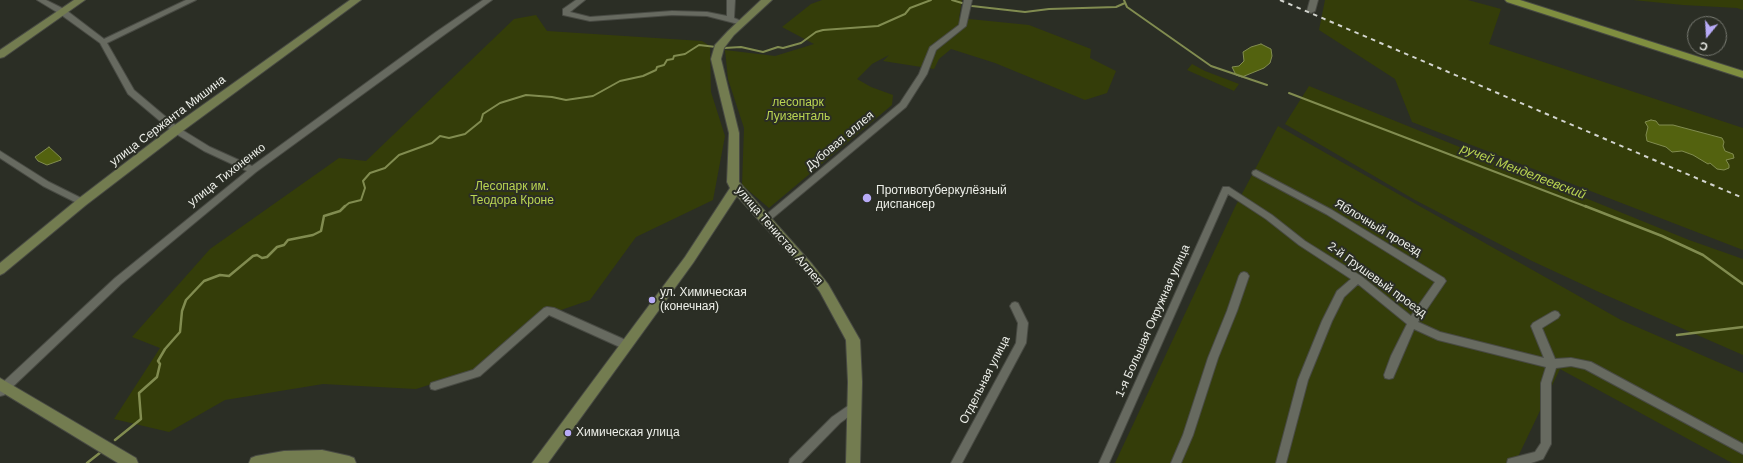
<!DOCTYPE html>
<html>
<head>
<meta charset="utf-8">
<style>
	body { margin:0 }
	#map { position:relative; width:1743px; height:463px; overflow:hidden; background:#2b2e25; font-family:Helvetica,sans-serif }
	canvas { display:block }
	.north { position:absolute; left:1687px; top:16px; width:40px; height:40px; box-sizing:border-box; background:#2b2e25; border:1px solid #797b73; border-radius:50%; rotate:198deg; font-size:11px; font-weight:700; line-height:16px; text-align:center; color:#edefe9 }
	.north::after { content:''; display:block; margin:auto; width:14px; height:18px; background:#b8abf7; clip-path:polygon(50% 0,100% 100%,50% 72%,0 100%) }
</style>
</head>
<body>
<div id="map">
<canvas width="1743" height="463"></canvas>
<div class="north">С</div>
</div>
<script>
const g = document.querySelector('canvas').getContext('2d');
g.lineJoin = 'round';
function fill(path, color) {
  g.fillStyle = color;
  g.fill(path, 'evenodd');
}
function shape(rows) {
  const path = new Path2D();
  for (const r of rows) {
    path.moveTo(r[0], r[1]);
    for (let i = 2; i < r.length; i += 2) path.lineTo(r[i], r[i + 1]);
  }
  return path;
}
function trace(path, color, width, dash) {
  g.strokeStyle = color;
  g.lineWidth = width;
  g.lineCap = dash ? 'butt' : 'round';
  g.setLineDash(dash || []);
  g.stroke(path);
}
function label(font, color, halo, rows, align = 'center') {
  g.font = font + ' Helvetica,sans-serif';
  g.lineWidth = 4;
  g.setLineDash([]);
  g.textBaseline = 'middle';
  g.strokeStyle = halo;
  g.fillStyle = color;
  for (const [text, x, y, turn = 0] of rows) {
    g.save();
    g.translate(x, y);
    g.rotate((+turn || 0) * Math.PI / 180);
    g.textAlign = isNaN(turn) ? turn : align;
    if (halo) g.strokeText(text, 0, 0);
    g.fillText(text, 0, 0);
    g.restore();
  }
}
const green = shape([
	[822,0,962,0,959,18,1029,25,1091,49,1090,58,1116,71,1107,93,1085,100,995,63,951,49,939,59,934,69,883,61,889,55,872,64,857,79,871,87,893,95,892,105,769,208,742,185,744,128,728,79,725,50,775,56,814,44,782,27,811,4],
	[1325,0,1468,0,1501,9,1489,44,1743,128,1743,250,1412,122,1395,79,1319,30],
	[1633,0,1743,0,1743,10,1737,8,1683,5],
	[536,15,547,31,702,41,710,46,711,92,725,136,713,200,636,237,590,300,532,320,479,369,416,389,323,384,225,400,169,432,114,419,160,348,132,337,210,249,339,158,366,161,514,19],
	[1192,64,1205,71,1239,84,1234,91,1187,70],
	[1309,86,1689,240,1743,259,1743,355,1601,293,1532,261,1415,200,1285,124],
	[1278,126,1621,320,1743,373,1743,463,1732,463,1560,369,1515,463,1115,463,1235,207]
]);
const water = shape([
	[1261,44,1271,49,1272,56,1270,63,1264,68,1242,77,1236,75,1232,67,1239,66,1244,61,1243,52,1251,47,1261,44],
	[1651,120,1656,121,1659,125,1673,125,1722,138,1724,142,1723,146,1725,151,1733,154,1734,158,1726,160,1729,165,1729,168,1724,170,1717,169,1710,163,1708,164,1693,155,1682,151,1672,152,1666,147,1647,141,1646,135,1648,127,1645,122,1651,120],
	[49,147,61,158,61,160,47,165,38,161,35,157,49,147]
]);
const streamFar1 = shape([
	[952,0,972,6,1025,12,1049,9,1116,7,1125,3],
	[1124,0,1127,7,1211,66,1267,85],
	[724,48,741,47,763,52,778,47,783,48,801,43,816,32,823,30,878,26,905,14,910,8,931,0],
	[1289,93,1587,207],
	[344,207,349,203,361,200,365,188,363,181,370,173,385,168,399,155,432,143,440,136,449,138,465,134,481,121,483,114,500,103,526,95,552,97,566,100,593,96,620,81,643,76,656,70,657,67,664,65,667,60,673,59,674,56,685,54,699,45,716,47]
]);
const stream = shape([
	[1585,206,1662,236,1703,255,1743,284],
	[1677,335,1743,327],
	[115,440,141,419,139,393,157,377,160,364,158,361,165,349,180,332,182,311,186,300,204,281,220,275,229,276,253,256,257,255,262,258,267,257,277,247,284,245,288,240,313,235,321,231,324,216,340,211,345,206],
	[87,463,101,452]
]);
const street = shape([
	[37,0,46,0,66,10,104,39,186,0,196,0,107,43,134,90,179,128,210,147,252,166,436,32,483,0,492,0,256,172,121,284,4,395,0,396,0,385,115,278,247,171,204,151,173,132,128,94,100,43,60,14,37,0],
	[576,0,585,0,570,12,590,17,672,11,707,12,727,16,727,0,735,0,734,18,746,23,742,25,707,16,672,15,590,21,563,15,563,9,576,0],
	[964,0,972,0,966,26,936,50,927,74,906,107,768,222,762,222,761,220,762,218,900,103,919,74,930,47,959,25,964,0],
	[1310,0,1318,0,1315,11,1311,13,1307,11,1310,0],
	[0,151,49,182,85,200,86,202,85,204,79,204,43,186,0,158,0,151],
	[1256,170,1332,210,1444,278,1446,281,1444,284,1418,322,1440,332,1544,358,1531,326,1533,323,1552,312,1555,311,1558,312,1560,315,1558,318,1542,328,1555,359,1571,358,1591,362,1743,444,1743,454,1585,369,1571,366,1556,368,1551,383,1551,444,1543,459,1531,463,1507,463,1508,459,1535,452,1541,443,1541,383,1546,367,1438,340,1414,329,1393,378,1389,379,1385,378,1384,375,1391,356,1407,324,1358,284,1344,297,1332,321,1308,380,1286,463,1276,463,1298,380,1322,321,1337,291,1351,279,1299,245,1266,219,1228,194,1109,463,1099,463,1223,187,1229,187,1272,215,1305,241,1361,276,1411,316,1435,282,1326,214,1253,175,1252,173,1253,171,1256,170],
	[1244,272,1247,273,1249,276,1237,311,1218,358,1193,435,1181,463,1171,463,1183,435,1208,358,1227,311,1239,276,1241,273,1244,272],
	[1015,302,1018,303,1028,323,1026,343,962,463,951,463,1016,343,1018,323,1010,306,1012,303,1015,302],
	[547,307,554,308,630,342,631,345,630,348,626,349,622,348,549,315,480,376,435,390,431,389,430,386,431,383,473,370,544,308,547,307],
	[855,401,859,403,860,406,859,409,840,423,801,463,789,463,790,459,832,417,855,401]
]);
const secondary = shape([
	[74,0,85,0,4,57,0,58,0,50,74,0],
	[350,0,361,0,180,133,86,205,4,273,0,275,0,263,78,199,172,127,350,0],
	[761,0,772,0,734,35,724,48,721,59,739,133,739,182,812,264,828,284,860,340,862,382,860,463,846,463,848,382,846,340,820,292,804,270,737,196,693,263,548,463,532,463,685,257,730,188,727,182,729,133,711,59,715,45,728,31,761,0],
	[0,378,136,458,138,463,118,463,0,391,0,378],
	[322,450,349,456,354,458,356,463,249,463,251,458,256,456,284,451,322,450]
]);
const primary = shape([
	[1505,0,1520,0,1743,71,1743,78,1507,2,1505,0]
]);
const rail = shape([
	[1280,0,1743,198]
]);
const markers = [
	[867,198,5,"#b8abf7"],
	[652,300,4,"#b8abf7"],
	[568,433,4,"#b8abf7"]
];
const parkNames = [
	["лесопарк",798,103],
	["Луизенталь",798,117],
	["Лесопарк им.",512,187],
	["Теодора Кроне",512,201]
];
const streetNames = [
	["улица Сержанта Мишина",168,121,-37],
	["Дубовая аллея",840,141,-40],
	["улица Тихоненко",227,175,-38],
	["Яблочный проезд",1378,228,31],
	["улица Тенистая Аллея",779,236,49],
	["2-й Грушевый проезд",1377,280,36],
	["1-я Большая Окружная улица",1153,321,-66],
	["Отдельная улица",985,380,-63]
];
const poiNames = [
	["Противотуберкулёзный",876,191],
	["диспансер",876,205],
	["ул. Химическая",660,293],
	["(конечная)",660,307],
	["Химическая улица",576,433]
];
const waterNames = [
	["ручей Менделеевский",1523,172,21]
];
fill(green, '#343d09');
fill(water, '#53620f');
trace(water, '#818c50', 1);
trace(streamFar1, '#818c50', 2);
trace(stream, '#818c50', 2.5);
trace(street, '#484a43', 2);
trace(secondary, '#484a43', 2);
trace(primary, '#484a43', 2);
fill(street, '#676a60');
fill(secondary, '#737c50');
fill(primary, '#7f8e3f');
trace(rail, '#d2d4ce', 2, [4.5, 4.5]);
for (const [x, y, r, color] of markers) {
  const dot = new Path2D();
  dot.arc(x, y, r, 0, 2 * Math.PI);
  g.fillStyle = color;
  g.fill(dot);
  trace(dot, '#2b2e25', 1.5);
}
label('12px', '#bad552', '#2b2e25', parkNames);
label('12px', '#edefe9', '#2b2e25', streetNames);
label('12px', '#edefe9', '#2b2e25', poiNames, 'left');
label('italic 13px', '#b9d450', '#2b2e25', waterNames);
</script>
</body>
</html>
